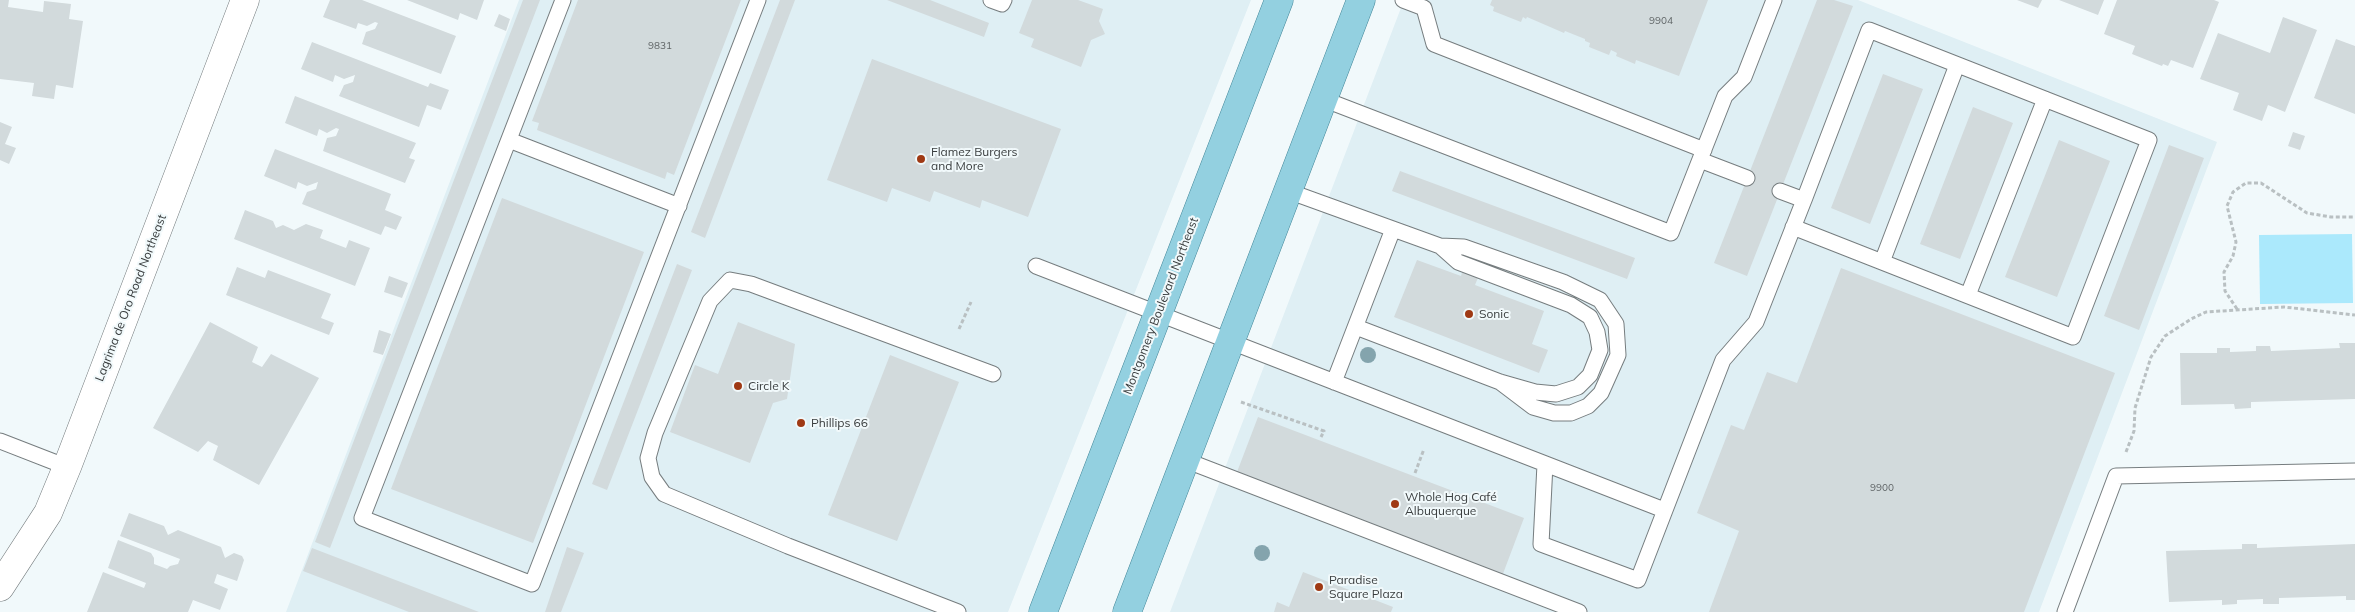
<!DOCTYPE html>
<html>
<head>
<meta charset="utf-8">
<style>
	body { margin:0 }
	canvas { display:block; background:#f1f9fb }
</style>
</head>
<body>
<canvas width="2355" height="612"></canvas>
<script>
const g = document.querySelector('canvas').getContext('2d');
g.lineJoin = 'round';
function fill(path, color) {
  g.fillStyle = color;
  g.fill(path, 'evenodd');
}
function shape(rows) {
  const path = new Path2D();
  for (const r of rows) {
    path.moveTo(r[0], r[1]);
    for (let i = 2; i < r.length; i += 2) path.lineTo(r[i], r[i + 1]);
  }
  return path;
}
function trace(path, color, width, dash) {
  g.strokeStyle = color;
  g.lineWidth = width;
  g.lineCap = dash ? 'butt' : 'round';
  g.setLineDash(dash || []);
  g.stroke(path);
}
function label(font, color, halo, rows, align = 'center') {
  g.font = font + ' Mulish,sans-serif';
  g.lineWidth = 4;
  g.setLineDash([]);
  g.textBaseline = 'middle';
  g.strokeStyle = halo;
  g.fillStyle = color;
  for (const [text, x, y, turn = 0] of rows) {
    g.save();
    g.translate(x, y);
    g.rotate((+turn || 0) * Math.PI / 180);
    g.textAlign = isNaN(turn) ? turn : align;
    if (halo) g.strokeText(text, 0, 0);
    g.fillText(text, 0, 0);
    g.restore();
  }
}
const built = shape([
	[519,0,1251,0,1008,612,286,612],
	[1404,0,1858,0,2217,142,2039,612,1170,612]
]);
const green = shape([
	[2352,234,2353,303,2260,304,2259,235]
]);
const building = shape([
	[0,0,9,0,8,7,43,12,44,1,71,4,69,19,83,21,73,88,56,85,54,99,32,96,34,83,0,79],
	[330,0,362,0,456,36,441,74,362,44,366,32,375,29,378,23,375,22,367,26,358,23,356,29,323,17],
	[407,0,484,0,477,20,460,13,458,20],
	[523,0,540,0,330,548,315,542],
	[578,0,741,0,674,175,667,172,665,179,537,130,539,123,532,121],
	[780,0,795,0,705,238,691,232],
	[887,0,930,0,989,23,984,37],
	[1032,0,1078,0,1103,9,1099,21,1105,34,1091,40,1081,67,1031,47,1034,39,1019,33],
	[1492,0,1708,0,1679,76,1636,60,1635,64,1616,56,1617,53,1611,50,1609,55,1589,47,1590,43,1585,41,1585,39,1565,31,1564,33,1527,17,1526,19,1523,17,1521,22,1493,11,1494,7,1490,5],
	[1817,0,1834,0,1853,6,1747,276,1714,263],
	[2017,0,2042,0,2038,8],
	[2059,0,2104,0,2098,15],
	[2117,0,2214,0,2219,2,2193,68,2171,60,2168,66,2163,64,2162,66,2132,54,2135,46,2104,34],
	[499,14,510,19,506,31,494,26],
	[2283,17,2317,30,2285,112,2268,105,2262,121,2233,110,2239,93,2200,79,2218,33,2270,53],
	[2336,39,2355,46,2355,114,2314,98],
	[312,42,428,87,430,83,449,90,441,110,427,105,419,127,339,96,344,85,353,82,355,75,344,79,335,75,333,82,301,69],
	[872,59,1061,129,1028,217,982,200,980,208,934,191,930,202,892,188,887,202,827,180],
	[1883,74,1923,89,1870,224,1831,208],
	[295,96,416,143,409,158,415,160,405,183,323,151,327,138,336,136,339,129,336,128,327,133,319,129,317,136,285,123],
	[1973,107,2013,123,1960,259,1920,244],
	[0,122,12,127,5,144,16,148,9,164,0,160],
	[2293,132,2305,136,2300,150,2288,146],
	[2059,140,2110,161,2057,297,2005,277],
	[2169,145,2204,158,2139,330,2104,316],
	[275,149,391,194,385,210,402,217,396,230,385,226,381,235,302,204,307,192,316,189,318,182,307,186,298,182,296,189,264,176],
	[1400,171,1635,258,1627,279,1392,191],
	[502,198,644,252,533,543,391,489],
	[245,210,273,221,276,228,283,225,294,230,306,224,323,230,320,238,346,248,349,240,370,248,355,286,234,239],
	[1417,260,1461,276,1463,269,1479,275,1475,285,1544,311,1532,344,1548,350,1539,373,1394,317],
	[677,264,692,270,607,490,592,484],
	[237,267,265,278,268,270,331,294,321,318,334,323,329,335,226,295],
	[1841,268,2115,373,2024,612,1709,612,1739,531,1697,513,1731,425,1744,430,1767,372,1797,383],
	[389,276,408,283,402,298,384,292],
	[210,322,258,347,252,362,262,367,271,354,319,378,259,485,213,460,218,446,208,441,198,452,153,428],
	[738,322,795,344,787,399,773,403,750,463,670,432,695,365,718,374],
	[379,330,391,334,383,355,373,352],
	[2339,343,2355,343,2355,399,2251,402,2251,408,2235,409,2234,404,2181,405,2180,353,2217,353,2217,348,2230,348,2230,352,2256,351,2256,346,2270,346,2271,351,2340,348],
	[890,355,959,382,897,541,828,515],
	[1258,417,1524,518,1501,579,1268,490,1270,485,1237,472],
	[129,513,164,526,168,535,178,530,221,547,225,558,234,553,242,556,244,560,237,581,217,574,214,583,228,589,220,610,193,600,188,612,87,612,103,572,144,588,146,583,108,568,118,540,151,553,154,558,154,564,167,569,170,566,178,564,180,559,120,536],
	[2242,544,2257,544,2257,548,2355,544,2355,600,2346,600,2346,596,2279,598,2279,604,2263,604,2263,599,2237,600,2237,604,2222,605,2222,600,2169,602,2166,551,2242,549],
	[567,547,584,553,561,612,545,612],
	[312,548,479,612,409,612,303,571],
	[1303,572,1393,607,1391,612,1274,612,1277,602,1289,607]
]);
const path = shape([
	[2237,309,2225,291,2224,272,2233,256,2236,242,2227,206,2233,192,2246,183,2261,183,2307,213,2331,217,2355,217],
	[959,329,971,302],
	[1241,402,1324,431,1321,437],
	[2126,452,2134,431,2135,408,2151,357,2165,336,2191,319,2206,312,2284,307,2355,315],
	[1415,473,1424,449]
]);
const lane = shape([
	[563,0,362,518,532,584,758,0],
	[991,0,1002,4,1004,0],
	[1403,0,1424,8,1434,44,1704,150],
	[1323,99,1671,233,1725,96,1744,77,1774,0],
	[509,140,679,206],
	[1700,160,1747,178],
	[1288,191,1440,246,1464,247,1563,282,1600,300,1616,324,1618,355,1601,393,1588,406,1571,413,1554,413,1533,407,1500,382],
	[1793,227,2073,337,2149,140,1869,30,1804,200],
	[1882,262,1957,65],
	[1036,266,1664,510],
	[1968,295,2045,99],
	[1356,327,1500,382,1535,392,1556,394,1578,387,1590,375,1600,350,1597,332,1590,317,1571,305,1458,262,1440,246],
	[1334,382,1393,229],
	[0,441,67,467],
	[1185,460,1579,612],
	[1545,464,1541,544,1638,580,1723,360,1756,322,1804,200,1780,191],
	[958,612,788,546,664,494,652,477,648,458,655,433,710,301,730,280,751,284,993,374],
	[2065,612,2116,476,2355,471]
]);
const street = shape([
	[0,587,48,513,67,467,245,0]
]);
const primary = shape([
	[1043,612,1279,0],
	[1127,612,1361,0]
]);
const trees = [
	[1368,355],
	[1262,553]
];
const markers = [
	[921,159,5,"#9f3914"],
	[1469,314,5,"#9f3914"],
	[738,386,5,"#9f3914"],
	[801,423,5,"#9f3914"],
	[1395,504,5,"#9f3914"],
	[1319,587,5,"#9f3914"]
];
const numberNames = [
	["9904",1661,21],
	["9831",660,46],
	["9900",1882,488]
];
const poiNames = [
	["Flamez Burgers",931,152],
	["and More",931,166],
	["Sonic",1479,314],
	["Circle K",748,386],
	["Phillips 66",811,423],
	["Whole Hog Café",1405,497],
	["Albuquerque",1405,511],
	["Paradise",1329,580],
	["Square Plaza",1329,594]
];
const streetNames = [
	["Lagrima de Oro Road Northeast",131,298,-69],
	["Montgomery Boulevard Northeast",1161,306,-69]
];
fill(built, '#dfeff4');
fill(green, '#abe9fc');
fill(building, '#d2dadc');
trace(lane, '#767d7f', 17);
trace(street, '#767d7f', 29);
trace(primary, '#45889a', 29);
trace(path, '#b9c0c2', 3, [4, 2.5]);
trace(lane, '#fff', 15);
trace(street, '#fff', 28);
trace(primary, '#93d0e0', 28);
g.fillStyle = '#84a4ad';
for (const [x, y] of trees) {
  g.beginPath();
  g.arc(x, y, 8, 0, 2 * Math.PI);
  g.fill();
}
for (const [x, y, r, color] of markers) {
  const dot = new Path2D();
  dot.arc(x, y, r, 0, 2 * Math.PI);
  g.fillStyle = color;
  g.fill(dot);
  trace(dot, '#f1f9fb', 2);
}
label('10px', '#5f6466', null, numberNames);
label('12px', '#393d3e', '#f1f9fb', poiNames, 'left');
label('12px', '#393d3e', '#f1f9fb', streetNames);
</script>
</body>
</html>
